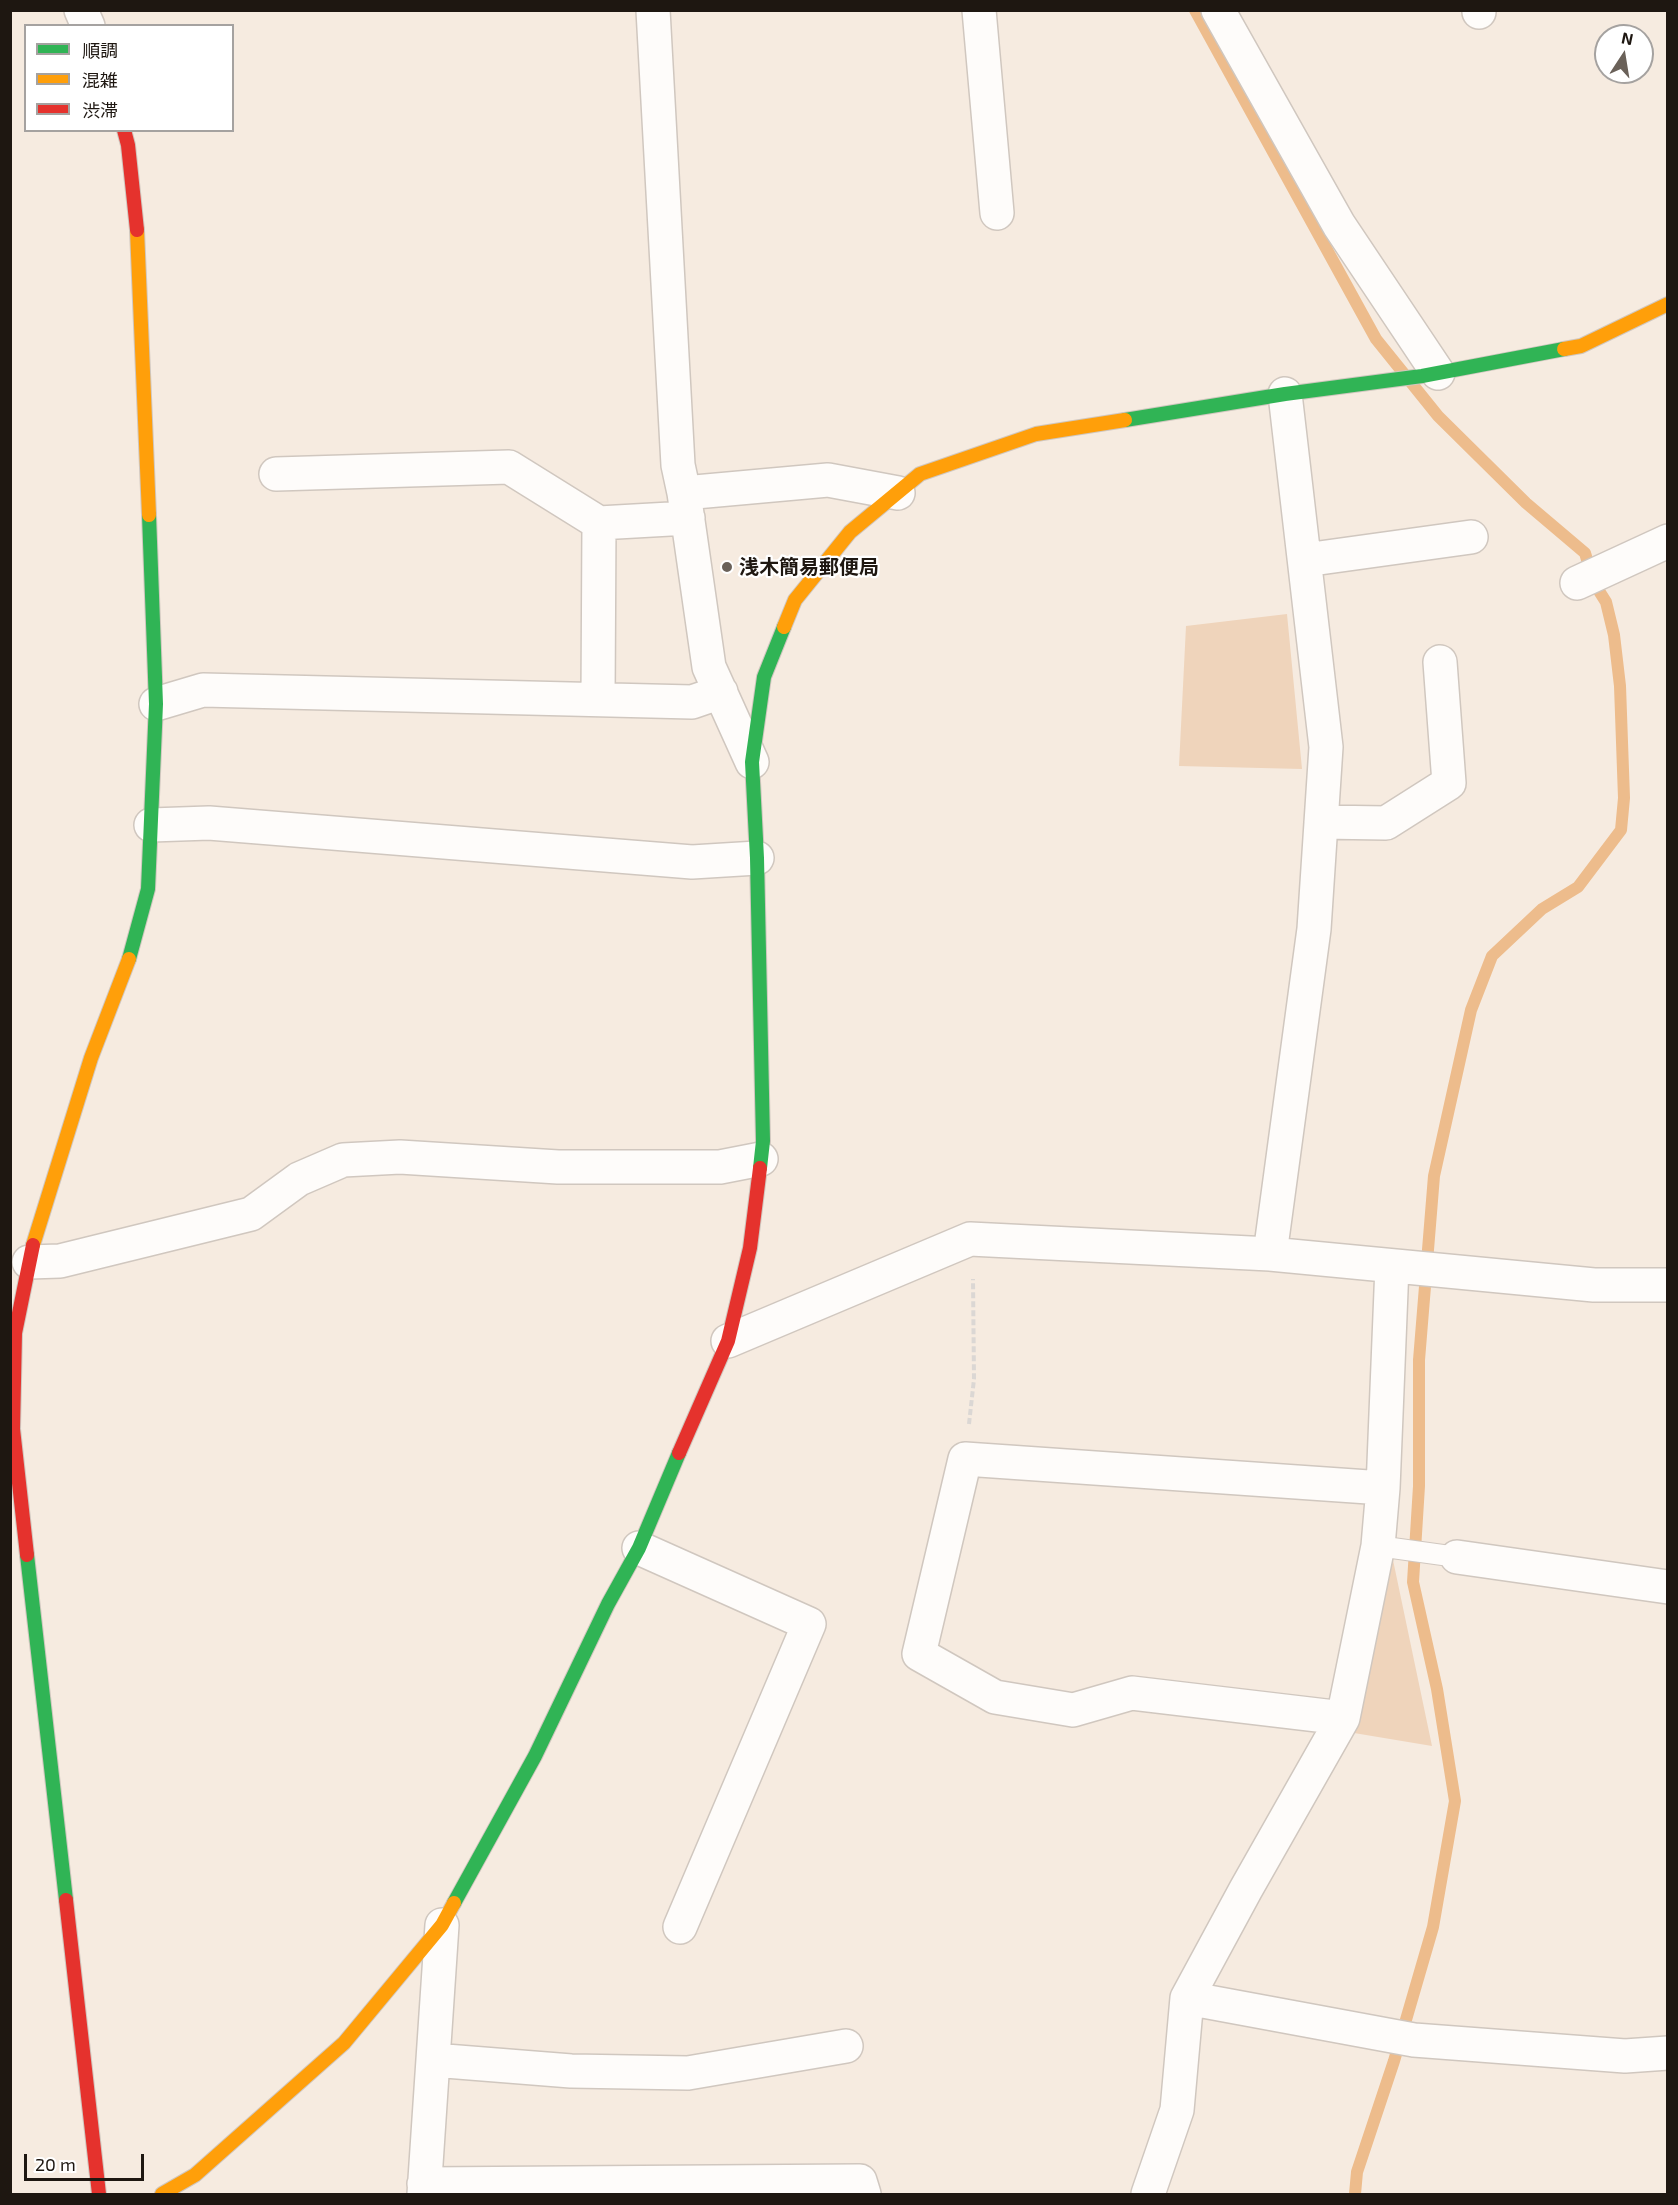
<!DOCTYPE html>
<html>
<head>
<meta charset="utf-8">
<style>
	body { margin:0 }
	#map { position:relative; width:1678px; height:2205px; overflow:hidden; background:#f6ebe0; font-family:"Exo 2","Noto Sans JP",sans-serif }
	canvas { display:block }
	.frame { position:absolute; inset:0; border:12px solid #1e1711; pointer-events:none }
	.legend { position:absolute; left:24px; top:24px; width:210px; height:108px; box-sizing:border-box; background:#fff; border:2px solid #a5a2a0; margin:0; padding:8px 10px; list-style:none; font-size:18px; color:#1e1711 }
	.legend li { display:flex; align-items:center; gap:12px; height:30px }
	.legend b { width:30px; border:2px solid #a5a2a0 }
	.north { position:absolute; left:1594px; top:24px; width:60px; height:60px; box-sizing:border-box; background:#fff; border:2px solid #a5a2a0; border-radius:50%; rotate:12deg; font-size:16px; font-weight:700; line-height:24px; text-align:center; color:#1e1711 }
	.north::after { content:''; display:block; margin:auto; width:21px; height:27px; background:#6a6159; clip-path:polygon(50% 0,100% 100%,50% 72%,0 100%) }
	.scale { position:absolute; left:24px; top:2154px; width:120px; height:27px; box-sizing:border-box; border:3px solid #1e1711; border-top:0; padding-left:8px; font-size:18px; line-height:21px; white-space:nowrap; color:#1e1711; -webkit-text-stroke:4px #fff; paint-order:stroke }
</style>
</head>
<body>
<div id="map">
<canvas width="1678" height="2205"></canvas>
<div class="frame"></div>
<ul class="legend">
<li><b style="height:8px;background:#30b455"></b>順調</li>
<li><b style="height:8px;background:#ff9f0a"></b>混雑</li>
<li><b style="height:8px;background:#e5322d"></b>渋滞</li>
</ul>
<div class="north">N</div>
<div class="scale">20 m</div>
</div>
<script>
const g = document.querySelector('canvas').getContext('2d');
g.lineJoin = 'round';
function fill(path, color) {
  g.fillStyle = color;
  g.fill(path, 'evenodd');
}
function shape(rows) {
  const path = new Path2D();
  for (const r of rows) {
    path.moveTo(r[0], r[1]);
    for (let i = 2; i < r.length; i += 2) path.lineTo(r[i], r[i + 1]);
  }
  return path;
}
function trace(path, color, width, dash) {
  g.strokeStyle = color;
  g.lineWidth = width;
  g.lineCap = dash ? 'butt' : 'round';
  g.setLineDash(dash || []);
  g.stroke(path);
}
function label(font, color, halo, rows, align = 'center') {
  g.font = font + ' "Exo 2","Noto Sans JP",sans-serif';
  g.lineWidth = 4.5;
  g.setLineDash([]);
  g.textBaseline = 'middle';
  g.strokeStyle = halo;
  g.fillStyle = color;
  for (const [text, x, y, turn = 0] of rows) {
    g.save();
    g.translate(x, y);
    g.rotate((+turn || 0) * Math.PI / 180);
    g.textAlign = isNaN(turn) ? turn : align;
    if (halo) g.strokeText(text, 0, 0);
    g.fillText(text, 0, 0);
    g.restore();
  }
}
const green = shape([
	[1287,614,1302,769,1179,766,1186,626],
	[1382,1560,1393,1560,1432,1746,1348,1732]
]);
const stream = shape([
	[1195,10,1376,339,1438,416,1526,503,1585,553,1594,583,1606,602,1614,635,1620,686,1624,798,1621,830,1578,887,1542,909,1492,956,1471,1010,1434,1176,1419,1360,1419,1486,1413,1582,1437,1689,1455,1801,1433,1927,1394,2061,1357,2172,1355,2194]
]);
const path = shape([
	[969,1424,974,1379,973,1279]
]);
const lane = shape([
	[1378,1546,1457,1557]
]);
const street = shape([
	[81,10,88,26],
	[653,10,678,465,684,493,709,667,752,762],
	[979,10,997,213],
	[1218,10,1339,225,1438,373],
	[1479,10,1479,12],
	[276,474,509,467,599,523,688,518],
	[684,493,828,480,898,493],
	[1305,560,1471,537],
	[1577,583,1668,541],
	[598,699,599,523],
	[156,704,203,690,692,702,721,692],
	[1321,822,1386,823,1449,783,1440,662],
	[151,825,209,823,692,862,757,858],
	[1270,1254,1314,929,1326,747,1285,394],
	[29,1262,60,1261,251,1214,299,1179,343,1160,400,1157,558,1167,720,1167,761,1159],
	[728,1341,970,1239,1270,1254,1594,1285,1668,1285],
	[639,1548,809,1624,680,1927],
	[1457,1557,1668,1587],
	[1343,1718,1132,1693,1073,1710,995,1697,919,1654,965,1459,1383,1488],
	[1187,1998,1414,2040,1625,2056,1668,2053],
	[433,2060,571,2071,688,2073,846,2046],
	[424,2184,860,2181,864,2194],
	[424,2194,442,1925],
	[1148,2194,1177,2110,1187,1998,1246,1889,1343,1718,1378,1546,1383,1488,1392,1266]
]);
const fast = shape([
	[1125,420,1285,394,1422,376,1564,349],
	[129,959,148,889,156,704,149,515],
	[760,1168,763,1141,757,858,752,762,764,677,784,627],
	[27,1555,66,1900],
	[454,1903,535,1756,608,1604,639,1548,679,1453]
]);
const slow = shape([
	[137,230,149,515],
	[1564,349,1581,346,1668,304],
	[784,627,795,600,850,532,920,474,1036,434,1125,420],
	[33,1245,91,1058,129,959],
	[162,2194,195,2175,344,2043,442,1925,454,1903]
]);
const jam = shape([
	[124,130,128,145,137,230],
	[679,1453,728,1341,750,1248,760,1168],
	[27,1555,13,1429,15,1333,33,1245],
	[66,1900,99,2194]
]);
const markers = [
	[727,567,6,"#6a6159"]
];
const poiNames = [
	["浅木簡易郵便局",739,567]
];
fill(green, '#efd4bb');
trace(stream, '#edbc8c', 12);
trace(lane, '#d0c7bf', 22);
trace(street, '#d0c7bf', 36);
trace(fast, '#d0c7bf', 16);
trace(slow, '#d0c7bf', 16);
trace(jam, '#d0c7bf', 16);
trace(path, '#dbd7d4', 4, [6, 3]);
trace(lane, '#fefcfa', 20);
trace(street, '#fefcfa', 33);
trace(fast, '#30b455', 14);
trace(slow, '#ff9f0a', 14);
trace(jam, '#e5322d', 14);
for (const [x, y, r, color] of markers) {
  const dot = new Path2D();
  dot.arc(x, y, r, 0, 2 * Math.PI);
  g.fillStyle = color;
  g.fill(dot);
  trace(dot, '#fff', 2);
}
label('bold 20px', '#1e1711', '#fff', poiNames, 'left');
</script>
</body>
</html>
